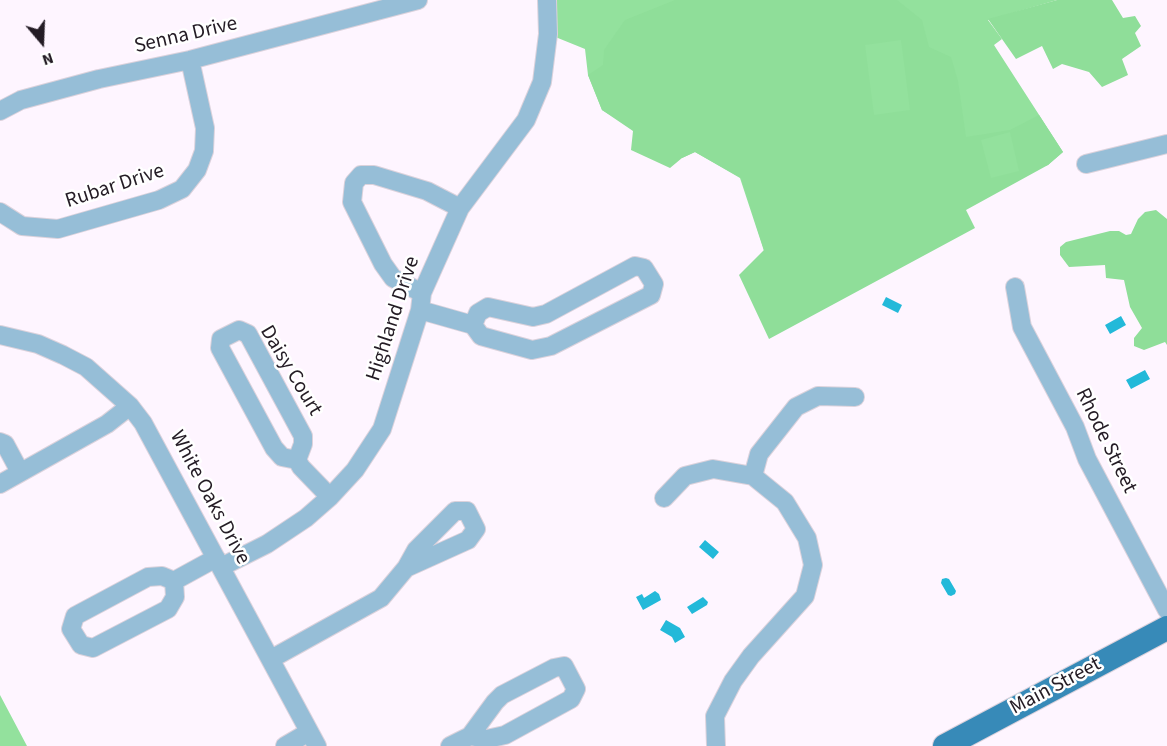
<!DOCTYPE html>
<html>
<head>
<meta charset="utf-8">
<style>
	body { margin:0 }
	#map { position:relative; width:1167px; height:746px; overflow:hidden; background:#fef5ff; font-family:"Source Sans 3",sans-serif }
	canvas { display:block }
	.north { position:absolute; left:12px; top:12px; width:60px; height:60px; -webkit-text-stroke:4px #fff; paint-order:stroke; rotate:161deg; font-size:16px; font-weight:700; line-height:24px; text-align:center; color:#241c25 }
	.north::after { content:''; display:block; margin:auto; width:21px; height:27px; background:#241c25; clip-path:polygon(50% 0,100% 100%,50% 72%,0 100%) }
</style>
</head>
<body>
<div id="map">
<canvas width="1167" height="746"></canvas>
<div class="north">N</div>
</div>
<script>
const g = document.querySelector('canvas').getContext('2d');
g.lineJoin = 'round';
function fill(path, color) {
  g.fillStyle = color;
  g.fill(path, 'evenodd');
}
function shape(rows) {
  const path = new Path2D();
  for (const r of rows) {
    path.moveTo(r[0], r[1]);
    for (let i = 2; i < r.length; i += 2) path.lineTo(r[i], r[i + 1]);
  }
  return path;
}
function trace(path, color, width, dash) {
  g.strokeStyle = color;
  g.lineWidth = width;
  g.lineCap = dash ? 'butt' : 'round';
  g.setLineDash(dash || []);
  g.stroke(path);
}
function label(font, color, halo, rows, align = 'center') {
  g.font = font + ' "Source Sans 3",sans-serif';
  g.lineWidth = 5;
  g.setLineDash([]);
  g.textBaseline = 'middle';
  g.strokeStyle = halo;
  g.fillStyle = color;
  for (const [text, x, y, turn = 0] of rows) {
    g.save();
    g.translate(x, y);
    g.rotate((+turn || 0) * Math.PI / 180);
    g.textAlign = isNaN(turn) ? turn : align;
    if (halo) g.strokeText(text, 0, 0);
    g.fillText(text, 0, 0);
    g.restore();
  }
}
const green = shape([
	[547,0,1057,0,988,20,1002,39,994,45,1063,152,1048,165,764,251,740,178,695,152,682,158,602,110,588,75,585,49,548,34],
	[0,695,27,746,0,746]
]);
const forest = shape([
	[675,0,897,0,922,20,929,47,951,57,958,81,966,137,1010,130,1039,115,1063,152,1048,165,966,210,975,228,769,339,739,275,764,250,741,178,695,152,682,158,670,168,631,150,633,131,602,110,588,75,603,65,604,50,625,20],
	[901,40,910,110,874,115,865,45],
	[1010,132,1019,171,991,178,981,140],
	[1057,0,1112,0,1123,18,1135,16,1141,26,1135,33,1141,46,1122,59,1128,75,1102,87,1089,72,1062,64,1053,69,1042,46,1016,59,988,19],
	[1156,210,1167,219,1167,345,1165,342,1144,350,1134,346,1134,338,1142,328,1130,307,1124,280,1106,278,1105,265,1069,267,1060,255,1060,247,1066,242,1110,231,1119,231,1126,235,1131,234,1138,219,1145,212]
]);
const water = shape([
	[886,297,902,305,898,313,882,305],
	[1121,316,1126,325,1110,334,1105,325],
	[1145,370,1150,379,1131,389,1126,380],
	[705,540,719,552,713,559,699,547],
	[946,578,949,579,956,591,955,594,951,596,948,595,941,583,942,579],
	[655,591,659,594,661,600,643,610,636,597,642,594,644,598],
	[703,597,708,602,707,605,692,614,687,607],
	[666,620,680,628,685,637,675,643,672,637,660,630]
]);
const minor = shape([
	[0,111,21,100,99,79,190,60,418,0],
	[1086,164,1167,144],
	[0,212,22,226,58,229,159,200,182,189,197,170,204,151,205,128,190,60],
	[1015,287,1022,327,1075,427,1087,459,1167,610],
	[422,293,393,278,383,264,352,202,354,183,361,175,374,175,427,191,460,208],
	[420,310,473,325,481,336,532,350,551,346,651,295,654,284,644,268,635,266,546,314,533,317,488,307,478,313,473,325],
	[0,335,38,344,63,355,86,367,130,406,143,423,317,746],
	[0,442,5,444,20,472],
	[297,460,282,457,274,448,220,348,221,339,239,330,248,334,303,436,303,444,297,460,301,467,330,497],
	[753,476,759,454,796,407,818,396,855,397],
	[0,484,107,424,130,406],
	[664,498,685,476,713,469,753,476,785,502,807,538,813,565,805,596,751,656,733,681,715,716,716,746],
	[221,567,267,544,306,518,330,497,355,470,382,429,420,310,422,293,460,208,526,120,542,82,548,34,547,0],
	[174,581,175,597,168,609,93,648,81,645,71,629,75,616,148,577,162,576,174,581,216,558],
	[271,659,381,598,406,568,416,550,455,511,467,511,476,529,468,540,406,568],
	[285,746,309,732],
	[450,746,470,736,495,702,502,695,554,668,564,666,576,689,571,699,505,735,487,739,470,736]
]);
const major = shape([
	[945,746,1167,628]
]);
const streetNames = [
	["Senna Drive",186,36,-13],
	["Rubar Drive",115,187,-18],
	["Highland Drive",394,319,-72],
	["Daisy Court",290,371,59],
	["Rhode Street",1105,441,64],
	["White Oaks Drive",209,498,62],
	["Main Street",1056,687,-28]
];
fill(green, '#93e19d');
fill(forest, '#8fde99');
fill(water, '#23b9d9');
trace(minor, '#dbd2dc', 20);
trace(major, '#dbd2dc', 26);
trace(minor, '#96bed7', 18);
trace(major, '#378ab8', 24);
label('21px', '#241c25', '#fff', streetNames);
</script>
</body>
</html>
